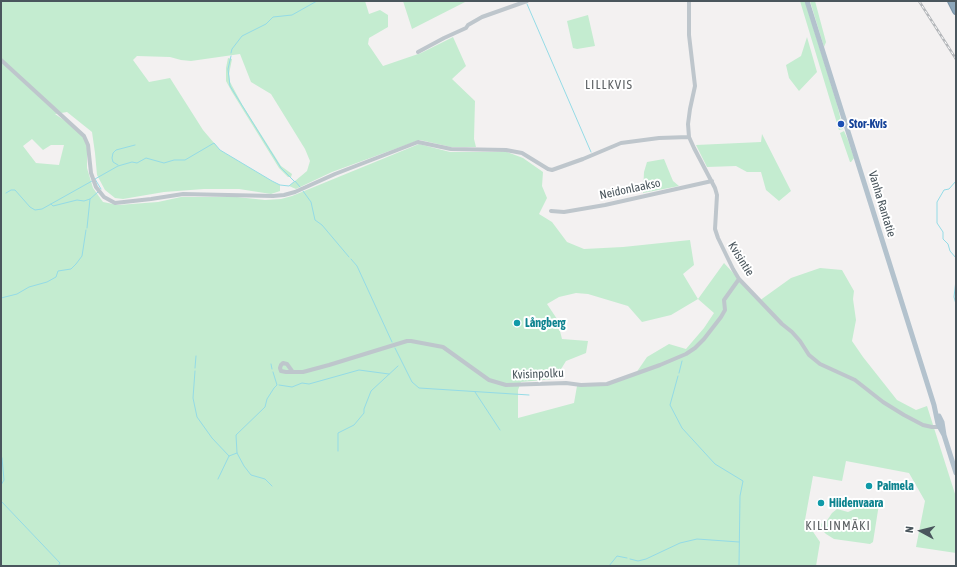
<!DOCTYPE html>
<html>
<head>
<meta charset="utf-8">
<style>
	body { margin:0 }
	#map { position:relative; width:957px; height:567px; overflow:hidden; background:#f3f1f1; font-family:"Asap Condensed",sans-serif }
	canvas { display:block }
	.frame { position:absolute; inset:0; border:2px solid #4a565d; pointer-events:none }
	.north { position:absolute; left:901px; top:511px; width:40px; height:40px; -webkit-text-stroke:3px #fff; paint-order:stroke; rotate:277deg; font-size:11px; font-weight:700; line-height:16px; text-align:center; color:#4a565d }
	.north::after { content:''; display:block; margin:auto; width:14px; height:18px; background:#4a565d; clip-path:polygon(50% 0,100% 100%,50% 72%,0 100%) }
</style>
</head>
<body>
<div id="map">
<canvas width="957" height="567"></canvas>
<div class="frame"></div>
<div class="north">N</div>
</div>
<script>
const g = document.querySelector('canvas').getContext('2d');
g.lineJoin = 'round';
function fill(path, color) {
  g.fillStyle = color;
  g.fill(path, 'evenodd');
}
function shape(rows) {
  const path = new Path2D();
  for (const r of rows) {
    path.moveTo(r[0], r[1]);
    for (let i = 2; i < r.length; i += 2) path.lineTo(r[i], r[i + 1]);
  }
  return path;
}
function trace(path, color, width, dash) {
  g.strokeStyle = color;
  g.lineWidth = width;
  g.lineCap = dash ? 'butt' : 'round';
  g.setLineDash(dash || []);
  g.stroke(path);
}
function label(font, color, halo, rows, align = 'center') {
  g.font = font + ' "Asap Condensed",sans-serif';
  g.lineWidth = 4;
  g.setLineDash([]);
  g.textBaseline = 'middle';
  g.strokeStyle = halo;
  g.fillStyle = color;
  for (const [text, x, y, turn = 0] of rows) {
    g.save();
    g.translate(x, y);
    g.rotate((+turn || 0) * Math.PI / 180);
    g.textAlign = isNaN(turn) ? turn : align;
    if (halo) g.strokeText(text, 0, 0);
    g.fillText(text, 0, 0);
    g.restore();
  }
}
const green = shape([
	[1,1,365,1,369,14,380,10,388,15,388,27,369,38,368,44,383,66,421,53,453,37,466,66,452,79,475,101,474,139,476,147,451,147,420,140,414,142,332,172,296,189,289,186,307,171,310,161,305,149,271,94,251,82,240,54,191,61,181,60,170,57,137,56,133,60,149,82,170,78,203,130,220,150,272,181,280,185,280,191,271,194,239,189,204,189,164,192,123,199,115,198,105,190,97,175,95,153,92,132,67,112,55,114,83,133,87,148,87,168,93,188,103,202,118,205,158,202,181,197,237,197,265,200,281,199,292,196,419,144,450,152,507,152,523,158,543,172,542,186,547,198,539,214,552,222,567,242,584,249,623,247,690,240,694,265,683,274,698,299,724,263,759,301,791,278,820,268,842,270,854,291,853,299,856,320,852,341,863,357,897,400,916,410,927,406,956,497,956,553,916,547,925,501,909,473,846,461,842,481,813,476,805,520,820,542,816,566,1,566],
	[32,139,43,150,51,145,64,145,59,165,36,163,23,146],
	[576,293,588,294,628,306,642,322,671,315,698,299,714,313,704,328,686,349,669,344,647,357,636,373,607,383,577,386,574,403,518,418,518,390,521,382,555,379,566,361,586,353,588,341,562,339,557,319,547,304,559,297],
	[403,1,467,1,412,29],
	[800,1,805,1,837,104,843,129,839,130],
	[810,1,815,1,826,42,824,47],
	[588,15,595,46,577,49,573,48,567,21],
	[807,37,817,72,799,91,789,78,786,65,801,56],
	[228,58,232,59,229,74,230,82,243,106,281,166,292,174,291,177,288,177,279,168,232,92,226,81,226,68],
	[844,131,848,140,854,158,851,162,850,162,840,133],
	[762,134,791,191,779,201,766,190,761,172,747,172,736,166,707,167,696,145,761,142],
	[664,159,673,181,679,186,643,193,644,172,647,162],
	[866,499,878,501,879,504,873,542,870,544,834,539,826,534,817,525,826,522,832,513,837,509,848,512,857,508]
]);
const stream = shape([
	[527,4,591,152],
	[231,53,232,49,242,36,266,24,273,17,292,15,317,1],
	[231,56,228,69,230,86,281,168,294,181],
	[118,165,113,162,112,158,113,153,116,150,135,145],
	[956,181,949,189,944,190,937,202,937,223,943,232,943,239,948,244,950,251,956,258],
	[101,189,95,179,118,166,132,162,137,163,146,158,164,163,174,160,185,160,214,143,220,150,272,181,280,185,289,186,295,181,300,187],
	[303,191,311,202,315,220,322,225,349,257],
	[6,193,11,190,15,190,30,207,35,210,42,209,92,181],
	[51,204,53,206,77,200,84,201,90,199,98,192],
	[87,228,90,199],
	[351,259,357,266,392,342],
	[956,280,954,297,956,304],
	[1,298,17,294,29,287,47,282,56,277,58,271,71,269,76,264,82,256,86,230],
	[395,348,412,382,419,388,529,395],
	[271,364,272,369],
	[195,368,196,356],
	[195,371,193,398,197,417,212,438,229,456],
	[679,373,682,361],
	[678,376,670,405,682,428,715,464,743,481,740,496,739,566],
	[279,385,292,387,302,383,309,384,359,370,389,374],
	[475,392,500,430],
	[338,451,338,433,354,425,364,413,364,409,371,391,398,366],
	[1,456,2,458,4,480,1,485],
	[218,479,229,456,237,453],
	[272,486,265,479,251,475,244,466,237,453,236,435,265,407,267,399,274,388,277,385,273,372],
	[1,501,60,563,58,566],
	[630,559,638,561,646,559,680,543,697,539,739,542],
	[609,566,617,556,627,558]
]);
const minor = shape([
	[689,1,689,35,695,86,690,109,688,124,689,137,694,148,715,188,717,195,715,229,718,238,733,269,739,279,782,324,792,332,800,341,809,355,820,364,855,380,883,402,904,415,923,425,932,427,942,427],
	[418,52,444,38,466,28,468,25,482,17,527,1],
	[1,60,84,136,88,145,91,173,96,187,104,197,115,203,151,199,183,194,273,196,284,195,295,192,335,174,418,142,451,149,506,150,522,153,548,169,552,170,583,159,621,143,659,138,689,137],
	[551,211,564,212,605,205,712,181],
	[292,371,287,364,283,363,281,365,280,368,281,371,286,372,303,372,329,365,407,341,411,341,443,347,489,380,506,385,566,383,581,385,607,384,660,365,686,354,695,348,704,339,721,317,725,310,724,300,739,279]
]);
const major = shape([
	[807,1,934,405,938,424,944,435],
	[939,416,942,422,944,435,956,473]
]);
const highway = shape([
	[951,1,956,11]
]);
const rail = shape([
	[919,1,956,59]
]);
const markers = [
	[841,124,4,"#1a4fb4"],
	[517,323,4,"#0f9aa8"],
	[869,486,4,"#0f9aa8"],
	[821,503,4,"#0f9aa8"]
];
const transitNames = [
	["Stor-Kvis",849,124]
];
const streetNames = [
	["Neidonlaakso",630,189,-12],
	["Vanha Rantatie",882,204,73],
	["Kvisintie",741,259,58],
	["Kvisinpolku",538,374,-2]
];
const cultureNames = [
	["Långberg",525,323],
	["Paimela",877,486],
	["Hiidenvaara",829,503]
];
const neighbourhoodNames = [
	["LILLKVIS",609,85],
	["KILLINMÄKI",838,526]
];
fill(green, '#c4ecd0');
trace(stream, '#94dbe6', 1);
trace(highway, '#7892a7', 8);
trace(minor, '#bec6cc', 4);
trace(major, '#b3c2cd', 5);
trace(highway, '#8da7bb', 6);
trace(rail, '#b4b7ba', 2.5);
trace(rail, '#fff', 1, [3]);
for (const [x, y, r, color] of markers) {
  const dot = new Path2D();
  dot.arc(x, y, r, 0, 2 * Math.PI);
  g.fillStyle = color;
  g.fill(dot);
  trace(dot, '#fff', 1.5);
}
label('bold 12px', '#164399', '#fff', transitNames, 'left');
label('12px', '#4a565d', '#fff', streetNames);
label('bold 12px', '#0d838f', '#fff', cultureNames, 'left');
g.letterSpacing = '1px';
label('13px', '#5e6265', '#fff', neighbourhoodNames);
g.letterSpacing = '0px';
</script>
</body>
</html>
